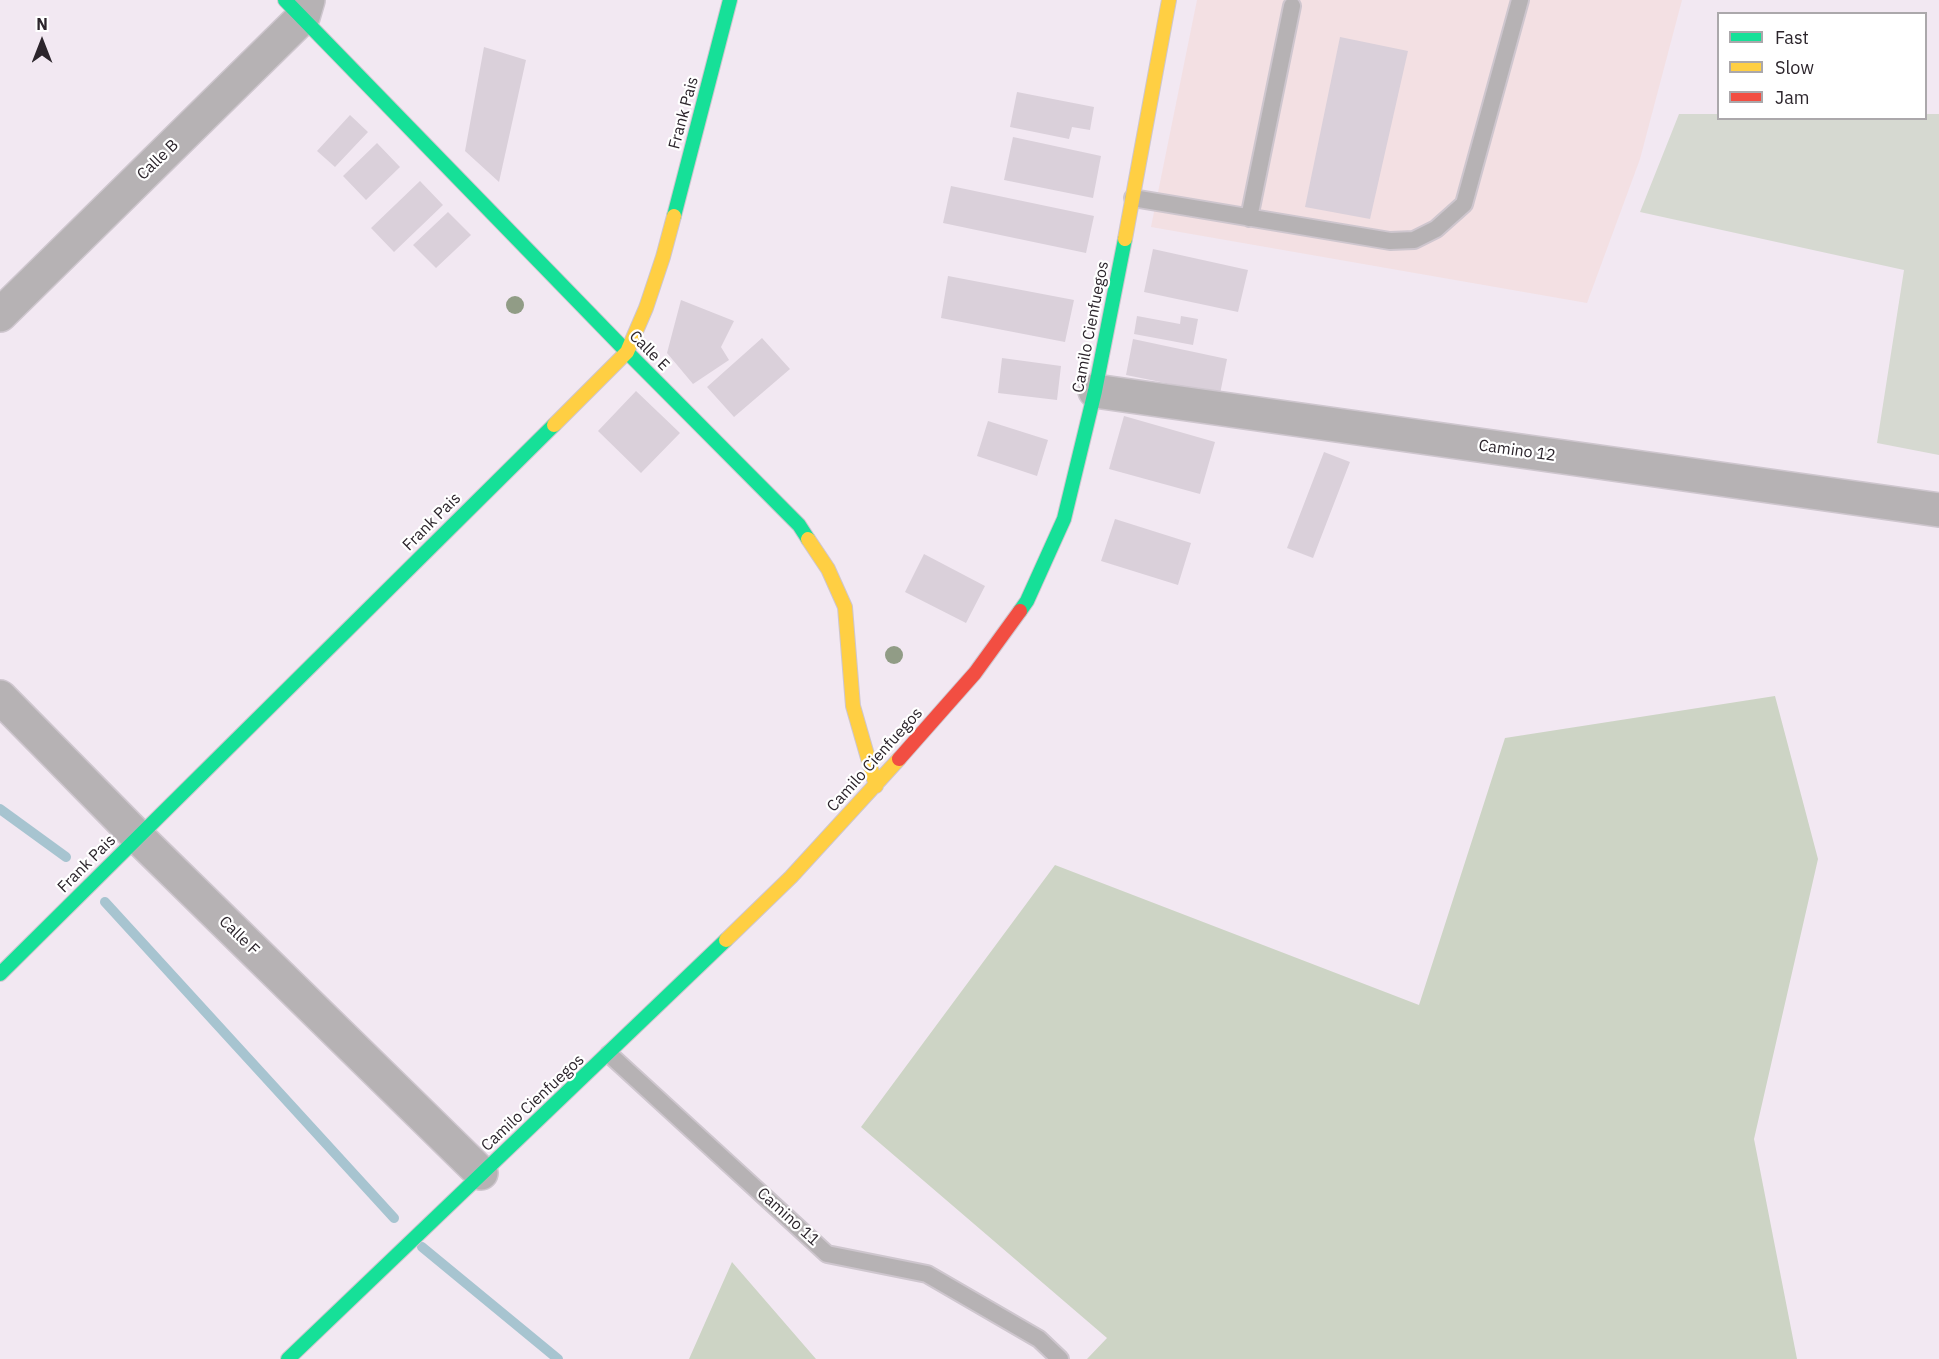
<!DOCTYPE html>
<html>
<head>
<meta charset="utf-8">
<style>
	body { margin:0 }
	#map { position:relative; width:1939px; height:1359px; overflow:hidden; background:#f2e8f2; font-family:"IBM Plex Sans",sans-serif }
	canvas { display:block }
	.legend { position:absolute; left:1717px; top:12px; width:210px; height:108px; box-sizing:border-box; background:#fff; border:2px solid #aba8ab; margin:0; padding:8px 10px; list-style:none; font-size:18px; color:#2c252c }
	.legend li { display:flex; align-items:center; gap:12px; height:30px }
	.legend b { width:30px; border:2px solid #aba8ab }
	.north { position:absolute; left:12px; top:12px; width:60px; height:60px; -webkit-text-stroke:4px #fff; paint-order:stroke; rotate:0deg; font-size:16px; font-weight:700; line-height:24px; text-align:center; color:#2c252c }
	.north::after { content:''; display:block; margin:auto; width:21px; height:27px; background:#2c252c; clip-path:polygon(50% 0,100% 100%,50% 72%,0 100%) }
</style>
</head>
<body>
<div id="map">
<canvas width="1939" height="1359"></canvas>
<ul class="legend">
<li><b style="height:8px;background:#16e098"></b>Fast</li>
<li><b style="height:8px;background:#ffcf43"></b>Slow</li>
<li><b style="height:8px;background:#f24e42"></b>Jam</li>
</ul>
<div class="north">N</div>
</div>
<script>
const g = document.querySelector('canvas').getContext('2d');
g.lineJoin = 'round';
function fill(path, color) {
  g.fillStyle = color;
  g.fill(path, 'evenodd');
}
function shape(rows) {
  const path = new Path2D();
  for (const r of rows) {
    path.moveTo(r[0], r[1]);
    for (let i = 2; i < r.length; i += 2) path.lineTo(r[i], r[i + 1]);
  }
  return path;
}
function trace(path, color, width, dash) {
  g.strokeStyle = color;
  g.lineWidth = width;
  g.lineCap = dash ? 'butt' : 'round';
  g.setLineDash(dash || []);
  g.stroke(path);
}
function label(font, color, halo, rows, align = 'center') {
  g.font = font + ' "IBM Plex Sans",sans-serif';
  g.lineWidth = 4.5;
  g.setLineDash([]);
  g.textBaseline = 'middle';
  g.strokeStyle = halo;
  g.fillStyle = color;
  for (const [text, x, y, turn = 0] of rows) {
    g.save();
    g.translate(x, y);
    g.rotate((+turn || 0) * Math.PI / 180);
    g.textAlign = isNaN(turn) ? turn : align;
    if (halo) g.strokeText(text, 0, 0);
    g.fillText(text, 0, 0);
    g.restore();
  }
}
const industrial = shape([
	[1197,0,1682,0,1640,159,1587,303,1151,227]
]);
const green = shape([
	[1679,114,1718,114,1718,118,1926,118,1926,114,1939,114,1939,455,1877,443,1904,270,1640,212]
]);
const forest = shape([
	[1775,696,1818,859,1754,1139,1797,1359,1087,1359,1107,1338,861,1127,1055,865,1419,1005,1505,738],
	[732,1262,816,1359,689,1359]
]);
const stream = shape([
	[0,809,66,857],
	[105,902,394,1218],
	[422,1247,558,1359]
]);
const building = shape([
	[1340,37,1408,51,1370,219,1305,207],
	[484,47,526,60,499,182,465,151],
	[1017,92,1094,107,1090,130,1072,127,1069,139,1010,127],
	[350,115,368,132,335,167,317,151],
	[1013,137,1101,156,1093,198,1004,180],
	[377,143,400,167,366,200,343,176],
	[420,181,443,205,394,252,371,228],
	[951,186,1094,216,1086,253,943,223],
	[448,212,471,235,436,268,413,245],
	[1153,249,1248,270,1238,312,1144,292],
	[948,276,1074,300,1065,342,941,318],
	[681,300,734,321,721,347,729,360,693,384,667,353],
	[1137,316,1180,324,1181,316,1198,319,1193,345,1134,334],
	[762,338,790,369,734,417,707,387],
	[1133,339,1227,359,1220,394,1126,375],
	[1002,358,1061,366,1057,400,998,393],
	[636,391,680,433,641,473,598,431],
	[1124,416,1215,442,1200,494,1109,469],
	[988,421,1048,440,1037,476,977,456],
	[1324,452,1350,462,1313,558,1287,548],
	[1115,519,1191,543,1178,585,1101,561],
	[924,554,985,586,966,623,905,592]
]);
const lane = shape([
	[1133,198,1390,241,1414,240,1436,229,1464,204,1520,0],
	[1249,218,1292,6],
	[609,1054,827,1254,927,1274,1039,1339,1060,1359]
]);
const street = shape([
	[0,315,303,17,308,0],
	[1095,391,1939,510],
	[0,697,138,837,481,1173]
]);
const fast = shape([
	[285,0,627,352,799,525,808,539],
	[674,216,730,0],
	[1020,611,1027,601,1064,519,1095,391,1125,239],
	[0,974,554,425],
	[288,1359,726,940]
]);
const slow = shape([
	[1125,239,1169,0],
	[554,425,627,352,646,308,663,257,674,216],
	[808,539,828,569,845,607,853,706,876,786],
	[726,940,791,877,899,759]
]);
const jam = shape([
	[899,759,975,673,1020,611]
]);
const trees = [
	[515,305],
	[894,655]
];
const streetNames = [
	["Frank Pais",684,113,-75],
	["Calle B",158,160,-44],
	["Camilo Cienfuegos",1091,327,-79],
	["Calle E",649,351,45],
	["Camino 12",1517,451,8],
	["Frank Pais",432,522,-45],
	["Camilo Cienfuegos",875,760,-48],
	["Frank Pais",87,864,-45],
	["Calle F",239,936,44],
	["Camilo Cienfuegos",533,1103,-43],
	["Camino 11",788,1217,42]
];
fill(industrial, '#f3e0e3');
fill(green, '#d6d9d1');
fill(forest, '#cdd4c5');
trace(stream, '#a7c4d0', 10);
fill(building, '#dad0da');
trace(lane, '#cec6ce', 20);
trace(street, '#cec6ce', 36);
trace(fast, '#cec6ce', 16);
trace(slow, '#cec6ce', 16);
trace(jam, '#cec6ce', 16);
trace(lane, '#b6b2b4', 16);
trace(street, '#b6b2b4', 33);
trace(fast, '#16e098', 14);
trace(slow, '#ffcf43', 14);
trace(jam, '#f24e42', 14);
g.fillStyle = '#919c86';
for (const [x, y] of trees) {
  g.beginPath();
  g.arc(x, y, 9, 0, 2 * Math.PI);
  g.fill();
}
label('16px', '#2c252c', '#fff', streetNames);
</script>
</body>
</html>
